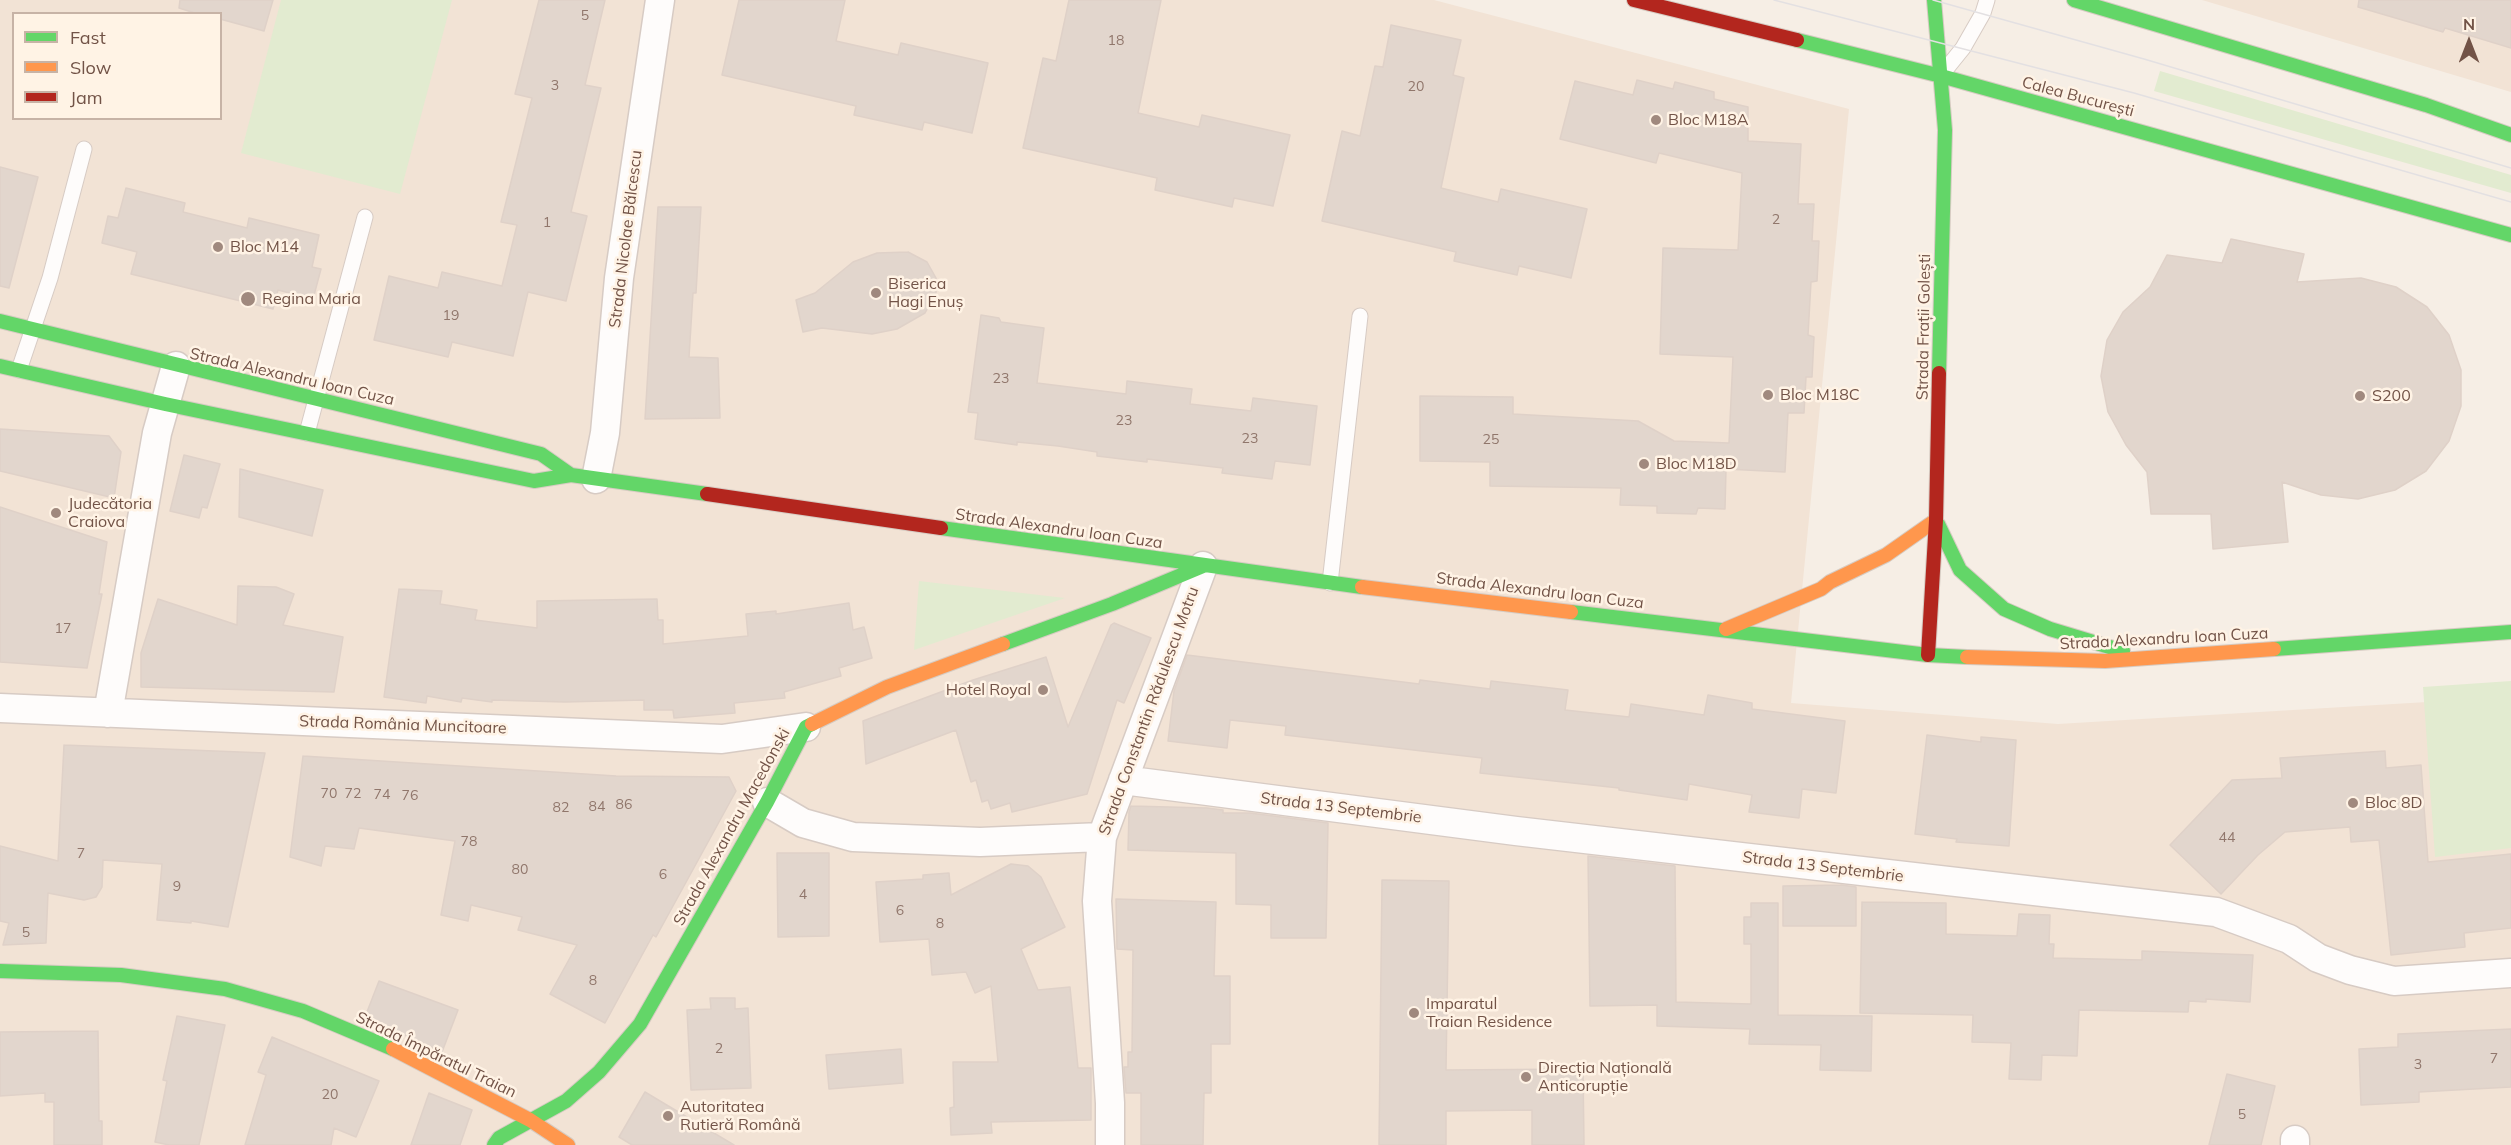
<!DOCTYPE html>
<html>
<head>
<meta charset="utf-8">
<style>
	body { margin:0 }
	#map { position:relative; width:2511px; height:1145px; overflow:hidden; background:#f6eee5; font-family:Mulish,sans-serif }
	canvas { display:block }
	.legend { position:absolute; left:12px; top:12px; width:210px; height:108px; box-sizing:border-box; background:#fff3e5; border:2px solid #c7b3a6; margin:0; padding:8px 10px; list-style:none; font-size:18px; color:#725347 }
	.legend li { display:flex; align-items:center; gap:12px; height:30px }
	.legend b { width:30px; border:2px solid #c7b3a6 }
	.north { position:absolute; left:2439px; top:12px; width:60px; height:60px; -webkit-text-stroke:4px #fff3e5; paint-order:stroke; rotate:0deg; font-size:16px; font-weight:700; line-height:24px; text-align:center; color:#725347 }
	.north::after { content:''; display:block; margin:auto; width:21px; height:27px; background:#725347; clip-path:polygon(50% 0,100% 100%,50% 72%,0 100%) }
</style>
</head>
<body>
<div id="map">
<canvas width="2511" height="1145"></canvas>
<ul class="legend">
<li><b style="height:8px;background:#63d668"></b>Fast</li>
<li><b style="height:8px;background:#ff974d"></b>Slow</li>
<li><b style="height:8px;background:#b3261e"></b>Jam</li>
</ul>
<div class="north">N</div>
</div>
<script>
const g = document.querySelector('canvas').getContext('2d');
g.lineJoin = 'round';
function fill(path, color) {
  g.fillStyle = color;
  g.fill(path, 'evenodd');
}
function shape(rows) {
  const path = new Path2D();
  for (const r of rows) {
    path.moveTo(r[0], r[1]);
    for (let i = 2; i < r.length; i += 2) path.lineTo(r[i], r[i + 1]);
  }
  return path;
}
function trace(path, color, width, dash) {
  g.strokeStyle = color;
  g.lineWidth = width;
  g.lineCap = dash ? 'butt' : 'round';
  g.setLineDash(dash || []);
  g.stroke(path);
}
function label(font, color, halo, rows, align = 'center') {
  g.font = font + ' Mulish,sans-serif';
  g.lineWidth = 5;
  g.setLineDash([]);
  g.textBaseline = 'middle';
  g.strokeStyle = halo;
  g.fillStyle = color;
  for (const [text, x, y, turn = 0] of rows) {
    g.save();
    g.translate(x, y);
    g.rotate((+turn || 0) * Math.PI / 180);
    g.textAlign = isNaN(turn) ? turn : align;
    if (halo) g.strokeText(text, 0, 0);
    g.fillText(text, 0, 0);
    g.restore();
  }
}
const residential = shape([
	[0,0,1434,0,1849,109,1791,703,2058,724,2511,697,2511,1145,0,1145],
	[14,14,220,14,220,118,14,118],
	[2202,0,2511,0,2511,92]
]);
const green = shape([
	[281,0,452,0,400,194,241,153],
	[2160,71,2511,175,2511,193,2154,91],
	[919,581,1065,598,914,650],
	[2511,681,2511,848,2435,857,2423,687]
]);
const building = shape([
	[180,0,273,0,264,31,220,19,220,14,198,14,179,8,180,0],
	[539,0,605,0,585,85,601,88,571,212,587,216,566,301,528,292,513,356,452,342,448,357,374,340,389,276,438,288,442,272,502,286,517,225,501,222,532,98,515,94,539,0],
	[739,0,845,0,836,41,898,55,901,43,988,63,972,133,924,122,922,130,854,115,856,106,722,75,739,0],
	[1069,0,1161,0,1138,113,1199,127,1202,115,1290,135,1273,206,1234,198,1232,207,1155,190,1157,178,1023,148,1043,58,1056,61,1069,0],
	[2359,0,2511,0,2511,48,2445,28,2443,32,2358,7,2359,0],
	[1391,25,1461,40,1453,75,1464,78,1441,188,1498,202,1501,189,1587,209,1571,278,1519,266,1517,275,1454,261,1456,252,1322,221,1342,131,1360,136,1375,66,1383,67,1391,25],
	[1637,80,1673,89,1675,82,1714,92,1714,99,1748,107,1748,141,1801,144,1798,204,1814,204,1812,241,1819,241,1817,281,1811,282,1808,335,1814,337,1812,377,1806,377,1804,413,1788,413,1785,472,1726,469,1725,509,1698,508,1696,514,1657,513,1657,506,1620,505,1621,488,1490,486,1490,462,1420,461,1420,396,1513,397,1513,414,1638,421,1674,441,1729,443,1733,357,1660,354,1663,248,1738,250,1742,173,1659,153,1656,163,1560,139,1575,81,1633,95,1637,80],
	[0,167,38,177,9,288,0,286,0,167],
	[126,188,185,203,183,212,247,228,249,218,319,235,312,267,321,269,313,299,278,290,273,309,131,274,137,252,102,243,108,216,118,218,126,188],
	[658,207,701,207,696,293,693,293,689,357,718,358,720,418,645,419,658,207],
	[2231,239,2304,254,2297,282,2361,278,2396,287,2427,307,2449,335,2461,370,2461,406,2449,441,2426,471,2395,490,2358,499,2321,495,2282,482,2288,542,2213,549,2211,514,2151,514,2147,472,2126,445,2108,412,2101,376,2107,340,2123,312,2150,287,2167,255,2222,263,2231,239],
	[908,252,927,262,936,278,936,293,925,313,897,329,872,334,822,328,803,332,796,300,815,293,853,262,877,253,908,252],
	[981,315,999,318,1001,322,1044,328,1037,383,1126,394,1127,381,1192,389,1190,404,1251,411,1253,398,1317,406,1310,465,1275,461,1272,479,1222,473,1223,468,1147,459,1147,462,1097,456,1097,452,1058,446,1017,442,1017,445,975,439,978,413,968,412,981,315],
	[0,429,109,436,121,452,114,498,0,471,0,429],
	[184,455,220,464,207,508,202,507,199,518,170,511,184,455],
	[240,469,323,490,312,536,239,517,240,469],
	[0,507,107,542,99,594,102,594,87,668,0,662,0,507],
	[238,586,276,587,294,594,283,625,343,637,334,692,141,687,141,653,158,599,237,625,238,586],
	[399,589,442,591,440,604,477,610,475,620,537,628,537,601,657,599,658,620,663,620,663,644,748,636,746,614,776,611,776,614,849,603,853,630,864,627,872,658,839,668,841,676,784,692,785,698,734,703,735,713,674,718,673,710,644,710,644,700,565,702,492,700,492,702,462,698,461,702,427,696,426,703,384,697,399,589],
	[1114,623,1151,638,1124,703,1117,700,1087,794,1012,812,1010,803,991,809,988,800,982,802,976,780,971,782,956,730,866,764,863,721,973,680,1046,657,1068,727,1111,625,1114,623],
	[1187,655,1419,684,1420,680,1490,689,1491,681,1568,690,1565,710,1629,717,1631,704,1704,715,1708,695,1752,703,1752,709,1845,721,1836,793,1802,789,1799,818,1749,812,1752,795,1689,784,1687,800,1619,790,1619,788,1480,773,1482,758,1285,735,1286,726,1230,720,1227,748,1168,741,1174,691,1187,655],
	[1927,735,1981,742,1981,737,2016,740,2009,846,1956,842,1957,839,1915,834,1927,735],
	[64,745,265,753,228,927,191,921,191,923,157,920,162,864,103,860,102,887,96,897,84,900,48,893,46,943,3,945,9,923,0,921,0,846,58,861,64,745],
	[2385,751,2386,768,2421,765,2428,862,2511,854,2511,928,2464,933,2465,947,2391,955,2379,840,2351,842,2350,827,2285,832,2258,855,2221,894,2170,845,2232,780,2282,778,2280,758,2385,751],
	[303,756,616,776,729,777,736,791,656,937,653,935,605,1023,550,994,577,945,518,930,522,917,471,905,468,921,441,915,455,841,359,828,354,849,325,846,321,866,290,857,303,756],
	[1131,806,1207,808,1223,810,1223,813,1250,813,1328,823,1326,938,1271,938,1271,905,1236,904,1236,853,1128,850,1129,812,1131,806],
	[777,853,829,853,829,936,778,937,777,853],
	[1588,856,1675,866,1676,1002,1751,1004,1751,944,1744,944,1744,917,1751,917,1751,903,1778,903,1778,1015,1872,1016,1871,1071,1820,1070,1821,1045,1749,1044,1750,1029,1657,1026,1657,1005,1590,1006,1588,856],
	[1011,864,1028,866,1041,877,1065,927,1021,949,1038,990,1070,987,1078,1068,1091,1068,1091,1120,991,1122,992,1133,951,1135,950,1108,954,1107,953,1062,998,1062,991,986,975,993,966,972,932,975,929,939,880,942,876,882,923,879,923,875,949,873,951,895,1011,864],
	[1382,880,1449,881,1446,1070,1583,1069,1584,1145,1532,1145,1532,1110,1446,1111,1446,1145,1379,1145,1382,880],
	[1841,885,1856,887,1856,926,1783,926,1783,886,1841,885],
	[1116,899,1216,902,1214,976,1230,976,1230,1044,1211,1044,1211,1093,1204,1093,1203,1145,1141,1145,1141,1093,1126,1093,1124,1067,1128,1067,1128,1052,1132,1052,1133,950,1117,949,1116,899],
	[1862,902,1946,903,1946,934,2017,936,2019,914,2050,915,2049,944,2054,944,2053,958,2142,960,2142,951,2253,955,2250,1002,2206,999,2206,1002,2189,1001,2188,1012,2079,1010,2077,1056,2042,1055,2041,1080,2009,1079,2011,1043,1972,1042,1973,1015,1860,1013,1862,902],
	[379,981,458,1010,442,1052,365,1017,379,981],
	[710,998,735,998,735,1009,748,1008,751,1088,691,1090,687,1010,711,1009,710,998],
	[177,1016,225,1025,199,1145,169,1145,155,1142,167,1081,163,1080,177,1016],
	[2511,1029,2511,1087,2419,1092,2419,1102,2361,1105,2359,1049,2398,1047,2398,1034,2511,1029],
	[98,1031,99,1121,102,1121,102,1145,54,1145,54,1102,45,1102,45,1093,0,1096,0,1032,98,1031],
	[272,1037,379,1081,356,1137,334,1128,331,1145,245,1145,266,1075,258,1072,272,1037],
	[901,1049,903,1083,829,1089,826,1055,901,1049],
	[2227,1074,2275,1086,2261,1145,2209,1145,2227,1074],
	[645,1092,665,1104,734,1145,632,1145,619,1137,645,1092],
	[429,1093,472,1110,460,1145,411,1145,429,1093]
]);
const lane = shape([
	[1942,74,1963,48,1983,13,1987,0],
	[19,370,50,278,84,149],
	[307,433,365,217],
	[1330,583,1360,316]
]);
const street = shape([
	[596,479,605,433,619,278,660,0],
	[0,708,722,739,806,727],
	[108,713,157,433,176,366],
	[1123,780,1516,831,2216,912,2289,939,2318,958,2350,970,2394,981,2511,973],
	[767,802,803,823,853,837,980,842,1102,837],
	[1110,1145,1110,1103,1097,901,1102,837,1203,566],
	[2295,1145,2295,1140]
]);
const fast = shape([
	[1934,0,1945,130,1939,373],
	[2074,0,2426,105,2511,135],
	[1797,40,1941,76,2511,235],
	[0,321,541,454,571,475],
	[0,366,165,404,534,481,571,475,707,494],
	[1938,524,1960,570,2004,609,2050,629,2123,651],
	[941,528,1362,587],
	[1571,612,1928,655,1967,657],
	[1003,644,1112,604,1203,566],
	[2274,649,2511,632],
	[0,971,121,975,225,989,303,1011,393,1049],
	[494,1145,499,1138,566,1101,599,1072,640,1024,767,802,806,727,812,724]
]);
const slow = shape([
	[1362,587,1571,612],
	[1726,629,1821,589,1830,582,1886,555,1936,520],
	[1967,657,2105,661,2274,649],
	[812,724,887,687,1003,644],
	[393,1049,530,1120,568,1145]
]);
const jam = shape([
	[1634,0,1797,40],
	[707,494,941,528],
	[1928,655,1936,520,1939,373]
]);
const tram = shape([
	[1774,0,2134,93,2511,202],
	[1933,0,2144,59,2511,168]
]);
const markers = [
	[1656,120,6,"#a0897e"],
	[218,247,6,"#a0897e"],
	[876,293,6,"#a0897e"],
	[248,299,8,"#a0897e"],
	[1768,395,6,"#a0897e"],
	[2360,396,6,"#a0897e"],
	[1644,464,6,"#a0897e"],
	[56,513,6,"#a0897e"],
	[1043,690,6,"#a0897e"],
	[2353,803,6,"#a0897e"],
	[1414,1013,6,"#a0897e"],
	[1526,1077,6,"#a0897e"],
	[668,1116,6,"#a0897e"]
];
const numberNames = [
	["5",585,16],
	["18",1116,41],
	["3",555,86],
	["20",1416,87],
	["2",1776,220],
	["1",547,223],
	["19",451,316],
	["23",1001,379],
	["23",1124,421],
	["23",1250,439],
	["25",1491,440],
	["17",63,629],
	["70",329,794],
	["72",353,794],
	["74",382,795],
	["76",410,796],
	["86",624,805],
	["84",597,807],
	["82",561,808],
	["44",2227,838],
	["78",469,842],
	["7",81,854],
	["80",520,870],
	["6",663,875],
	["9",177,887],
	["4",803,895],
	["6",900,911],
	["8",940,924],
	["5",26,933],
	["8",593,981],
	["2",719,1049],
	["7",2494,1059],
	["3",2418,1065],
	["20",330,1095],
	["5",2242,1115]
];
const streetNames = [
	["Calea București",2078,97,15],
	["Strada Nicolae Bălcescu",626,239,-83],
	["Strada Frații Golești",1924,327,-89],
	["Strada Alexandru Ioan Cuza",292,377,13],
	["Strada Alexandru Ioan Cuza",1059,529,8],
	["Strada Alexandru Ioan Cuza",1540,591,7],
	["Strada Alexandru Ioan Cuza",2164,639,-3],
	["Strada Constantin Rădulescu Motru",1149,711,-70],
	["Strada România Muncitoare",403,725,2],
	["Strada 13 Septembrie",1341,808,7],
	["Strada Alexandru Macedonski",732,827,-61],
	["Strada 13 Septembrie",1823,867,7],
	["Strada Împăratul Traian",436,1055,26]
];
const poiNames = [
	["Bloc M18A",1668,120],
	["Bloc M14",230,247],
	["Biserica",888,284],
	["Hagi Enuș",888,302],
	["Regina Maria",262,299],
	["Bloc M18C",1780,395],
	["S200",2372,396],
	["Bloc M18D",1656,464],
	["Judecătoria",68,504],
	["Craiova",68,522],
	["Hotel Royal",1031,690,"right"],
	["Bloc 8D",2365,803],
	["Imparatul",1426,1004],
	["Traian Residence",1426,1022],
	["Direcția Națională",1538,1068],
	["Anticorupție",1538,1086],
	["Autoritatea",680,1107],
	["Rutieră Română",680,1125]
];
fill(residential, '#f2e3d5');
fill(green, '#e2ebd0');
fill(building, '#e2d6cd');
trace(building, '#dfd1c8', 1.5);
trace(lane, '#d7cbc4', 17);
trace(street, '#d7cbc4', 31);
trace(fast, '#d6cbc2', 16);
trace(slow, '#d6cbc2', 16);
trace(jam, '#d6cbc2', 16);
trace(lane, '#fefcfb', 15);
trace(street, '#fefcfb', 28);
trace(fast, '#63d668', 14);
trace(slow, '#ff974d', 14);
trace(jam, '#b3261e', 14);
trace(tram, '#e3e0e2', 1.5);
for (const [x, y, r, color] of markers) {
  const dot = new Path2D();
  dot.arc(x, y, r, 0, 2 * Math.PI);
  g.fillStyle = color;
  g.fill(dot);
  trace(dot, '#fff3e5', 2);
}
label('14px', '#90766b', null, numberNames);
label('16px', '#725347', '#fff3e5', streetNames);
label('16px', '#725347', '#fff3e5', poiNames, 'left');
</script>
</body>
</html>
